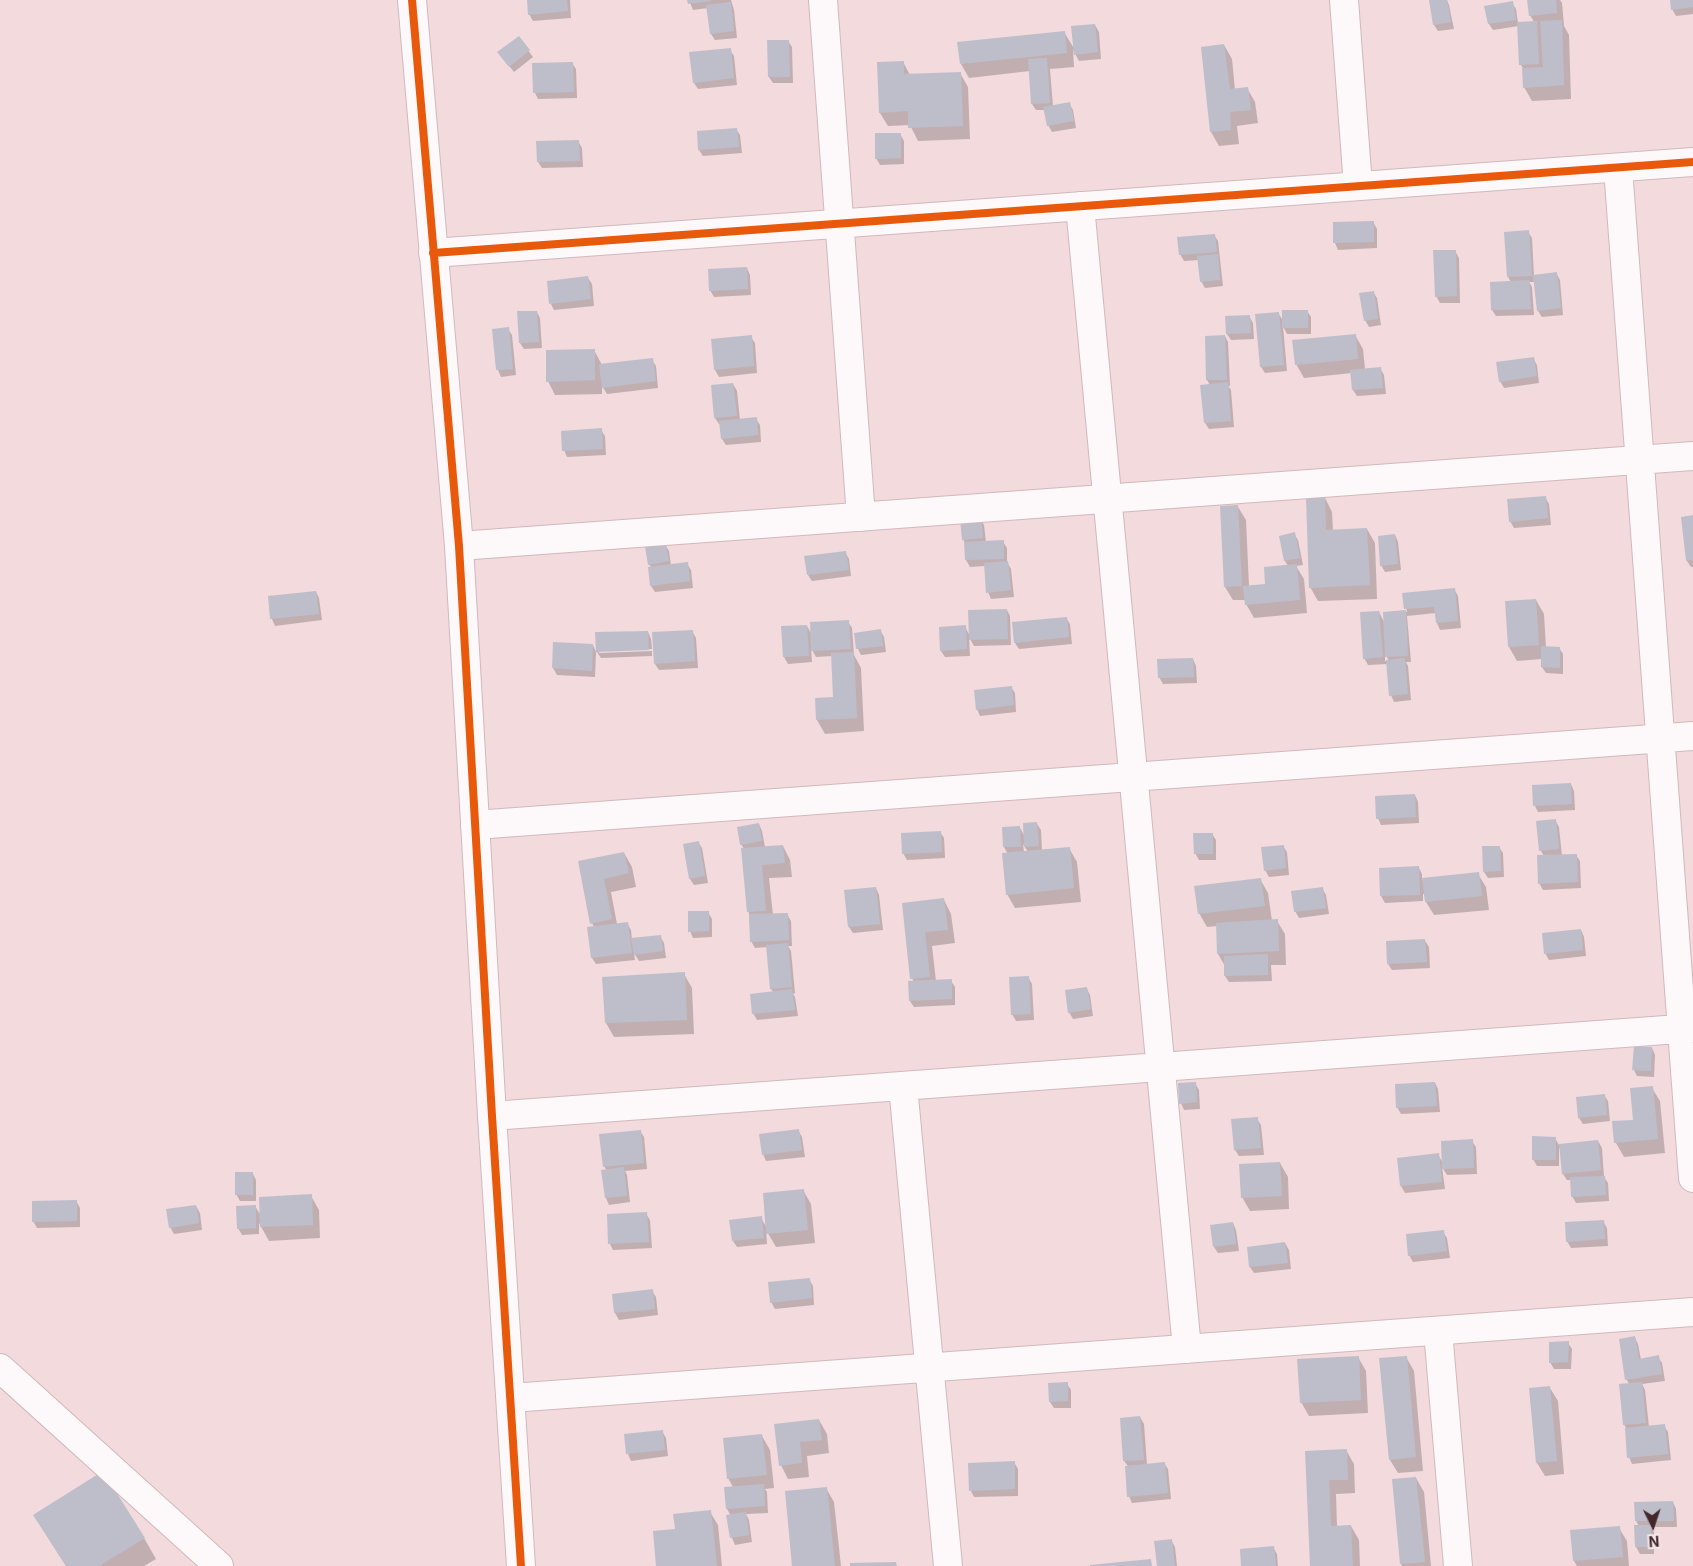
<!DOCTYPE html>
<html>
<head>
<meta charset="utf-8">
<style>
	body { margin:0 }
	#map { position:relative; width:1693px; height:1566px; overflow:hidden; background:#f2dadd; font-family:Inter,sans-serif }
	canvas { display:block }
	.north { position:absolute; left:1628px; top:1501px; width:50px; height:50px; -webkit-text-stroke:4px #f5e5e8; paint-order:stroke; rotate:176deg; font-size:14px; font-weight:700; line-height:20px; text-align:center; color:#43272d }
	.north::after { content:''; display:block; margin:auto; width:18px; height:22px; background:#43272d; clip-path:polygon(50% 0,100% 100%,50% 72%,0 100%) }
</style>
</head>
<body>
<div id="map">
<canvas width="1693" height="1566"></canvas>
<div class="north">N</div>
</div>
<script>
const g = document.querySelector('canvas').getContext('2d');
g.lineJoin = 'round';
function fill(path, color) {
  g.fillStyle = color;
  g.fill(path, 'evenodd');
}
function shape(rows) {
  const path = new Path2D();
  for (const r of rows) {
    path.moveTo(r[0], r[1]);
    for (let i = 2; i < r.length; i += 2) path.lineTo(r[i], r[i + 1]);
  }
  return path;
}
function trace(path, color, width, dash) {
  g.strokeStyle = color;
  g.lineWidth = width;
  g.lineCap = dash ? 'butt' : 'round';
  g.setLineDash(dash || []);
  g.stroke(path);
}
const shadow = shape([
	[528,0,570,0,571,18,533,21,529,14],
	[689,0,731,0,734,10,737,38,715,40,711,34,708,8,693,10],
	[1437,0,1447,0,1449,5,1454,29,1438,31,1434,25,1431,1],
	[1522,0,1560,0,1562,3,1564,26,1569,35,1571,99,1532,101,1524,87,1524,70,1521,65,1519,26,1493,30,1489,24,1486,7,1512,3,1516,9,1518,23,1534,22,1530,15,1528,0],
	[1671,0,1693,0,1693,18,1693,14,1676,16,1672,9],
	[1095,25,1099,32,1101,59,1079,61,1073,50,1074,67,1050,69,1053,106,1069,103,1073,110,1076,128,1052,132,1048,125,1045,110,1036,110,1032,104,1030,71,969,78,961,64,1064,32,1075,50],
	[519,38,533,57,514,72,499,53],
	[788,41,792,47,793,83,773,83,769,77],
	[1224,45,1232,59,1235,90,1247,88,1255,102,1258,123,1237,126,1239,144,1219,146,1211,132],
	[730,50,734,56,737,85,698,89,694,83],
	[903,62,910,75,960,73,968,87,970,139,918,141,910,125,888,126,880,113],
	[572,63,576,69,577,98,538,99,535,93],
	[736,129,740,135,742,153,703,156,699,150],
	[900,134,904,141,904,164,880,165,876,158],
	[578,141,582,148,583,167,542,168,538,162],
	[1373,222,1377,229,1377,248,1338,250,1335,243,1334,224],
	[1528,232,1532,238,1534,276,1556,273,1560,280,1563,315,1542,317,1538,311,1535,282,1529,282,1532,287,1534,315,1496,316,1492,310,1511,282,1508,277],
	[1214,235,1218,241,1223,286,1205,288,1201,281,1198,260,1184,261,1180,254],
	[1455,251,1459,258,1460,303,1440,303,1436,296],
	[747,268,750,275,751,295,714,297,710,290],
	[588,278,592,284,594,306,554,310,551,304],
	[1373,292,1377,298,1381,325,1369,327,1365,320],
	[1307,311,1311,317,1311,334,1287,334,1283,326,1287,371,1265,373,1261,367,1278,313,1284,322],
	[537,312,540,318,542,348,524,349,520,343,518,313],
	[1249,316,1253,323,1254,339,1231,340,1227,334],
	[508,329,512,335,516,375,501,377,498,370,494,330],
	[1355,335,1363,349,1365,369,1380,368,1384,375,1386,394,1357,396,1353,390,1352,373,1304,378,1296,364],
	[1225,336,1228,342,1230,386,1228,386,1231,390,1234,427,1209,429,1205,423,1202,386,1210,385,1207,380],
	[751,337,755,343,757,373,719,377,715,370,713,340],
	[594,350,602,365,652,360,656,366,658,388,607,394,602,386,602,394,555,395,548,381],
	[1533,358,1537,365,1539,383,1504,388,1500,381],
	[733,384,737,391,740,420,756,419,760,425,761,442,726,445,722,439,721,424,719,424,715,418],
	[601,430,605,436,606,455,567,457,564,450],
	[1545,497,1549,504,1551,525,1514,528,1510,521],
	[1325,498,1332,512,1333,531,1367,529,1375,543,1377,599,1318,601,1310,587],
	[1238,507,1246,520,1249,586,1267,585,1288,566,1285,561,1280,537,1294,534,1298,540,1303,565,1296,566,1304,579,1307,613,1254,618,1246,604,1246,600,1233,600,1225,587],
	[1693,517,1693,567,1691,567,1687,561],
	[980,518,984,525,986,542,1003,542,1007,548,1007,562,1011,569,1014,597,991,599,988,592,985,566,970,567,966,560,965,543,963,539],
	[1395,535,1398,542,1401,570,1385,572,1381,565],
	[665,545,669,551,671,566,687,564,691,570,693,588,655,592,651,586,652,568,649,564],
	[845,552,849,559,851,576,812,581,808,575],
	[1454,589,1458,596,1461,628,1440,630,1437,623,1436,613,1407,616,1411,662,1406,662,1408,666,1411,700,1394,702,1391,695,1388,664,1368,665,1364,658,1379,612,1385,624,1385,613,1407,612,1404,594],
	[1385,653,1389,661,1385,661],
	[316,592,319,598,322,620,275,626,272,619,269,597],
	[1536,600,1544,614,1546,648,1559,648,1563,654,1563,674,1546,673,1542,667,1542,659,1517,661,1509,647,1506,602],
	[1007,610,1010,616,1011,645,974,646,969,637,970,656,945,657,941,651,965,627,970,636],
	[1066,618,1070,624,1072,644,1019,649,1015,643],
	[848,622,852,628,854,655,861,668,864,731,825,734,817,720,834,698,833,656,816,657,811,648,812,662,788,664,784,657,783,627,807,626,812,635],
	[880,630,884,637,886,652,861,655,858,649,856,634],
	[692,631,696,638,698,668,659,670,655,664],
	[648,632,651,639,652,649,599,651,599,653,652,651,652,656,601,658,597,652,597,633],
	[554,643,593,645,596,652,595,677,557,675,553,668],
	[1193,659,1196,666,1197,683,1163,684,1159,677],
	[1011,687,1015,693,1016,712,980,716,977,709],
	[1571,784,1574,791,1575,810,1538,812,1535,806],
	[1415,795,1418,802,1419,823,1381,825,1378,818],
	[1555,820,1559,827,1562,856,1576,855,1580,861,1581,888,1543,890,1539,883,1544,856,1541,851],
	[759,824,762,831,765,847,783,846,790,860,792,877,769,878,773,915,787,914,791,921,792,946,788,946,791,951,795,993,793,994,795,997,798,1016,757,1020,753,1013,774,993,771,989,767,947,755,948,751,941,744,849,741,844],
	[1037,824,1041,830,1042,851,1069,848,1077,862,1081,902,1015,908,1007,894,1008,854,1004,847,1020,828,1025,837],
	[1023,844,1028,852,1024,852],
	[940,832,944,838,945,858,907,860,903,853],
	[1212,834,1216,840,1216,860,1199,860,1195,853],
	[698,842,702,848,708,883,694,885,690,879],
	[1283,846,1287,852,1289,875,1269,877,1265,870],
	[1499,847,1503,853,1504,877,1488,878,1484,872],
	[624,853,632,867,636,887,611,892,617,924,627,923,631,930,632,940,660,936,664,943,666,958,639,961,634,953,635,960,596,964,592,958,594,927,592,923,579,862],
	[1419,868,1422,874,1422,880,1478,874,1486,887,1489,910,1434,915,1426,902,1425,894,1423,894,1423,901,1385,903,1381,896,1381,869],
	[1260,879,1268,893,1272,921,1277,921,1285,934,1286,965,1271,965,1272,981,1229,982,1225,976,1225,966,1218,954,1217,926,1207,927,1199,913],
	[876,888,879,895,883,930,853,933,849,927,845,891],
	[1322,888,1326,895,1329,914,1299,918,1295,911],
	[944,900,951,914,955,943,932,946,936,981,951,981,955,987,955,1005,914,1007,910,1001,914,982,912,978,904,904],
	[708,912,712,919,712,937,693,938,690,931],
	[1581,930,1584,937,1586,956,1549,960,1545,953],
	[1425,941,1429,947,1430,968,1392,970,1388,964],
	[684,974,692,988,694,1034,614,1037,606,1023,603,978],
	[1028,977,1032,984,1034,1020,1016,1021,1012,1014],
	[1087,989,1090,995,1093,1016,1073,1019,1069,1012],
	[1652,1048,1655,1055,1654,1077,1637,1076,1634,1070],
	[1195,1083,1199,1090,1200,1109,1184,1110,1181,1103],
	[1435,1083,1438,1089,1440,1112,1401,1114,1397,1107],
	[1652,1088,1660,1101,1665,1153,1624,1157,1616,1143,1614,1122,1634,1121],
	[1604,1095,1608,1101,1610,1121,1583,1124,1579,1118],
	[1257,1119,1261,1125,1264,1155,1239,1156,1235,1150,1233,1120],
	[798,1130,802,1137,805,1157,766,1161,763,1154],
	[640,1131,644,1137,647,1169,625,1171,627,1175,630,1202,609,1205,606,1198,603,1171,607,1171,604,1166],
	[1555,1138,1559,1145,1598,1141,1602,1148,1604,1177,1608,1183,1609,1201,1576,1203,1572,1196,1571,1180,1567,1180,1563,1174,1561,1148,1559,1148,1559,1166,1537,1166,1533,1159],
	[1472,1141,1476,1147,1477,1174,1447,1175,1442,1167,1445,1189,1405,1193,1401,1186,1398,1159,1438,1155,1443,1163],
	[1280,1163,1288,1177,1289,1209,1250,1211,1242,1197],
	[253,1174,256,1180,256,1201,240,1201,236,1194],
	[803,1190,811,1204,815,1243,776,1247,766,1230,767,1244,737,1247,733,1241,761,1218,767,1228],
	[311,1196,319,1210,320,1238,269,1241,259,1223,259,1234,242,1235,238,1228,255,1206,261,1216],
	[76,1201,80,1208,80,1227,37,1228,33,1221],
	[196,1206,200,1213,202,1230,174,1234,170,1227],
	[646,1214,650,1220,652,1248,613,1250,610,1244],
	[1603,1221,1607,1228,1608,1246,1571,1248,1567,1241],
	[1233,1223,1236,1230,1239,1251,1218,1253,1214,1247],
	[1443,1232,1447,1238,1450,1258,1413,1262,1409,1255],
	[1285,1243,1289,1250,1291,1269,1254,1273,1250,1267,1248,1248],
	[809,1279,813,1286,814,1305,775,1309,771,1302],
	[652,1291,656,1297,658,1315,619,1320,615,1313,614,1295],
	[1635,1338,1638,1344,1641,1360,1658,1357,1662,1363,1665,1381,1642,1384,1645,1390,1649,1427,1664,1426,1668,1432,1671,1460,1632,1464,1629,1457,1626,1428,1624,1424,1629,1384,1627,1380],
	[1568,1343,1572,1349,1571,1369,1554,1369,1550,1362],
	[1358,1357,1366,1371,1368,1413,1309,1416,1301,1402],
	[1406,1357,1414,1371,1423,1471,1398,1473,1390,1460],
	[1067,1384,1071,1390,1071,1408,1054,1408,1050,1402],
	[1550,1388,1558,1401,1564,1474,1545,1476,1537,1463],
	[1140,1417,1144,1424,1147,1465,1164,1463,1168,1469,1171,1499,1132,1503,1129,1496,1128,1466,1124,1461],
	[819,1420,827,1434,829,1453,807,1456,809,1477,788,1479,781,1465,776,1425],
	[662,1431,666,1438,668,1456,631,1461,628,1454,625,1435],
	[762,1436,770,1450,774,1488,765,1489,767,1492,768,1513,746,1514,749,1520,752,1542,735,1545,732,1538,728,1517,731,1516,727,1509,733,1487,728,1478],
	[1346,1450,1354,1464,1355,1493,1336,1494,1337,1527,1351,1526,1359,1540,1360,1566,1311,1566,1306,1452],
	[1014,1462,1018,1469,1018,1496,974,1497,971,1491],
	[1416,1478,1424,1492,1431,1566,1402,1566,1401,1564,1393,1481],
	[826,1488,834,1502,841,1566,794,1566],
	[1673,1502,1676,1509,1677,1527,1651,1527,1654,1532,1654,1554,1640,1554,1636,1547,1639,1526,1636,1521],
	[710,1512,718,1525,722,1566,657,1566],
	[1619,1528,1627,1541,1629,1566,1577,1566,1574,1561],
	[47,1536,144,1538,156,1559,144,1566,66,1566],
	[1171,1540,1175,1547,1177,1566,1158,1566],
	[1273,1547,1277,1554,1278,1566,1243,1566]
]);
const building = shape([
	[527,0,567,0,568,11,528,15],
	[687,0,711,0,711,1,688,4],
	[1429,0,1447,0,1451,22,1433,25],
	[1527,0,1556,0,1557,13,1529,16],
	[1670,0,1693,0,1693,7,1671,10],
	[1513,1,1516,20,1488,24,1484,6],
	[731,2,734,31,710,34,706,5],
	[1562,20,1564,85,1523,88,1522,68,1543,67,1540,21],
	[1537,21,1539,64,1519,65,1517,22],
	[1095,24,1098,52,1074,55,1071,26],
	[1065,31,1067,53,960,64,957,42],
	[519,36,530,50,509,67,497,52],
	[767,40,789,40,790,77,768,77],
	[1224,44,1230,89,1248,87,1251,110,1230,112,1231,130,1210,132,1201,47],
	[731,48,734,78,693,83,689,52],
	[1047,58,1050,103,1031,104,1028,59],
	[904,61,904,74,961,72,963,126,908,128,908,111,879,113,877,62],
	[573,62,574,92,533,93,532,63],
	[1070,102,1074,121,1047,126,1043,107],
	[737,128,739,147,698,150,697,131],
	[875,133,901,133,901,158,875,159],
	[579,140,580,161,537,162,536,141],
	[1374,221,1374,242,1333,243,1333,222],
	[1529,230,1532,276,1507,277,1504,232],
	[1215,234,1217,252,1179,255,1177,237],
	[1433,250,1456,250,1457,296,1435,297],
	[1218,254,1220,280,1200,282,1197,256],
	[747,267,748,289,709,291,708,269],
	[1557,272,1561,308,1537,311,1533,275],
	[588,276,591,299,549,304,547,281],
	[1529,280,1531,309,1491,310,1490,282],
	[1374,291,1378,319,1364,321,1359,293],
	[1282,310,1308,310,1308,328,1282,328],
	[517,311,537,311,539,342,519,343],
	[1279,312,1284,365,1260,367,1255,314],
	[1250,315,1251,333,1226,334,1225,316],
	[509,327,513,369,496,370,492,329],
	[1356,334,1358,359,1295,365,1292,340],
	[752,335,754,366,714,370,711,339],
	[1225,335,1227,380,1206,380,1205,336],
	[595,349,595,380,546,382,546,350],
	[1534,357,1537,376,1499,382,1496,362],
	[653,358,656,381,602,388,599,364],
	[1381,367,1383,388,1352,390,1350,370],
	[1228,382,1231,421,1204,423,1200,385],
	[733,383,737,416,714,418,711,385],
	[757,417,758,435,721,439,719,421],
	[602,428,603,449,562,451,561,431],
	[1546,496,1548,518,1509,522,1507,499],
	[1325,497,1326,530,1367,528,1370,585,1309,588,1306,498],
	[1238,505,1242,586,1224,587,1220,506],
	[1693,515,1693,560,1686,561,1681,517],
	[981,517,983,538,962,540,960,519],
	[1295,532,1300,558,1284,561,1279,536],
	[1395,534,1398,564,1380,566,1378,536],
	[1004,540,1004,559,965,560,964,542],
	[666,544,669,561,648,565,645,547],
	[846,551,849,570,807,575,804,556],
	[1008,561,1011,590,986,593,984,563],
	[688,562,690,581,650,586,648,567],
	[1297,564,1300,600,1245,605,1243,586,1265,584,1264,567],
	[1455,588,1458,621,1436,623,1434,607,1404,609,1402,593],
	[316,591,319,614,270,619,268,596],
	[1536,599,1539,645,1508,647,1505,601],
	[1007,609,1008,639,969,640,968,610],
	[1406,610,1408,656,1385,657,1383,612],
	[1379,611,1383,657,1363,659,1360,612],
	[1067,617,1069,637,1014,643,1012,622],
	[849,620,851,649,811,651,810,622],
	[807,625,809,656,783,657,781,626],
	[966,625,967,649,940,651,939,627],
	[881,629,883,646,856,649,854,633],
	[693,630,695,661,654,664,652,632],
	[648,631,649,650,596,652,595,632],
	[553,642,593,644,592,671,552,668],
	[1541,646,1560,647,1560,668,1541,667],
	[854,652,857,718,816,720,815,698,833,697,831,653],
	[1193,658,1194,677,1158,678,1157,659],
	[1405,658,1408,694,1389,696,1386,660],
	[1012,686,1014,705,976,710,974,690],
	[1571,783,1572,804,1533,806,1532,785],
	[1415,794,1416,817,1376,819,1375,796],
	[1556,819,1559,849,1539,851,1536,821],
	[1037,822,1039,846,1024,847,1023,823],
	[759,823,762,841,740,845,737,827],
	[1020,826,1021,847,1003,847,1002,827],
	[941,831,942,852,902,854,901,833],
	[1193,833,1213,833,1213,854,1194,854],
	[699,841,705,876,689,879,683,844],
	[783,845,785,863,762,865,766,911,747,912,741,848],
	[1284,845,1286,868,1264,871,1261,847],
	[1482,846,1500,846,1501,871,1483,872],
	[1070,847,1074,888,1006,895,1002,853],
	[624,852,629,873,604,879,612,919,590,924,578,861],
	[1577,854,1578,882,1538,884,1537,855],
	[1419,866,1420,895,1380,896,1379,868],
	[1479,872,1482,896,1425,902,1422,878],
	[1261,878,1265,906,1198,914,1194,886],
	[876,887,880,924,848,927,844,890],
	[1323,887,1326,908,1294,912,1291,891],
	[944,898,948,930,925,932,930,977,910,979,902,903],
	[688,911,709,911,709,931,688,932],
	[788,913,789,940,750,942,749,914],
	[1278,919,1279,951,1217,954,1216,923],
	[628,922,632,953,591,958,587,927],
	[1581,929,1583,950,1544,954,1542,933],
	[661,935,663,951,634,955,631,938],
	[1425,939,1427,962,1387,964,1386,941],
	[788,943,792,987,770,989,766,945],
	[1268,954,1268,975,1224,976,1224,956],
	[685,972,687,1020,605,1023,602,977],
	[1029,976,1031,1014,1011,1015,1009,977],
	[952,979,952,999,909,1001,908,981],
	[1087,987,1091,1009,1068,1013,1065,990],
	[792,989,795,1010,752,1014,750,994],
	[1634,1046,1652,1047,1651,1071,1632,1070],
	[1196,1082,1197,1102,1179,1104,1178,1083],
	[1435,1082,1437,1106,1396,1108,1395,1084],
	[1653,1086,1658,1139,1614,1143,1612,1121,1633,1120,1630,1088],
	[1605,1094,1607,1115,1578,1118,1576,1097],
	[1258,1117,1261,1148,1234,1150,1231,1119],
	[799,1129,802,1150,762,1155,759,1134],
	[641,1130,644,1163,603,1167,599,1134],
	[1532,1136,1556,1137,1556,1160,1532,1160],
	[1473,1139,1474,1168,1442,1169,1441,1141],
	[1598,1140,1601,1170,1562,1174,1559,1144],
	[1439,1153,1442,1182,1400,1186,1397,1158],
	[1280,1162,1282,1196,1241,1198,1239,1164],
	[624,1167,627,1196,605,1198,601,1170],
	[235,1172,253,1172,253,1195,235,1195],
	[1605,1176,1606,1195,1571,1197,1570,1177],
	[804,1189,808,1230,766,1234,763,1193],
	[312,1194,313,1225,260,1227,259,1197],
	[77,1200,77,1221,32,1222,32,1201],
	[196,1205,199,1223,169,1228,166,1209],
	[256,1205,256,1228,237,1229,236,1206],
	[647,1212,649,1242,608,1244,607,1214],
	[762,1216,764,1238,732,1241,729,1220],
	[1604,1220,1605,1239,1566,1242,1565,1222],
	[1233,1222,1236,1244,1213,1247,1210,1225],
	[1444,1230,1447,1251,1408,1256,1406,1234],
	[1285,1242,1288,1263,1249,1267,1247,1247],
	[810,1278,812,1298,770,1303,768,1282],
	[653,1289,655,1309,614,1313,612,1294],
	[1635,1336,1639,1359,1659,1355,1662,1374,1625,1380,1619,1339],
	[1569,1341,1568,1362,1549,1363,1549,1342],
	[1359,1356,1361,1400,1300,1403,1297,1359],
	[1407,1356,1416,1457,1389,1460,1379,1358],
	[1068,1382,1068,1401,1049,1402,1048,1383],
	[1642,1382,1646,1423,1623,1425,1619,1384],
	[1550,1386,1557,1461,1536,1463,1529,1388],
	[1140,1416,1144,1460,1123,1461,1120,1418],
	[819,1419,822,1440,800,1442,802,1463,779,1466,774,1424],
	[1665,1424,1668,1454,1627,1458,1625,1428],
	[663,1430,665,1450,626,1454,624,1434],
	[762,1434,767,1475,727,1479,723,1438],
	[1347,1449,1348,1480,1329,1480,1331,1526,1351,1525,1353,1566,1310,1566,1305,1451],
	[1015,1461,1015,1489,969,1491,968,1463],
	[1165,1462,1168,1493,1127,1497,1125,1466],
	[103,1471,145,1538,99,1566,66,1566,33,1515],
	[1416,1477,1425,1562,1400,1564,1392,1479],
	[764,1484,765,1506,726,1509,724,1487],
	[827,1487,835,1566,792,1566,785,1491],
	[1673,1501,1674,1521,1635,1521,1634,1502],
	[711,1510,717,1566,656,1566,653,1531,675,1529,673,1514],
	[746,1512,749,1535,730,1538,726,1515],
	[1634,1525,1651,1525,1651,1547,1635,1547],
	[1620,1526,1623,1557,1573,1561,1570,1530],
	[1172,1539,1175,1566,1157,1566,1154,1541],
	[1274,1546,1276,1566,1241,1566,1240,1549],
	[1151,1559,1152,1566,1090,1566,1090,1565],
	[896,1562,897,1566,850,1566,850,1563]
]);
const street = shape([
	[823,0,861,517],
	[1344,0,1358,186],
	[1618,168,1693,1178],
	[1080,206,1187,1349],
	[433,253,1693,162],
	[459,546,1693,456],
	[475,825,1693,736],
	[903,1086,948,1566],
	[492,1116,1693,1028],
	[1438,1331,1458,1566],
	[0,1368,219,1566],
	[511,1398,1693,1312]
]);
const secondary = shape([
	[412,0,459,546,492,1116,521,1566]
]);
const cycleway = shape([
	[412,0,459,546,492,1116,521,1566],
	[433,253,1693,162]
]);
fill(shadow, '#0003');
fill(building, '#bdbeca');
trace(street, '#d1b8bc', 30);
trace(secondary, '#d1b8bc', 30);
trace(street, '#fdf9fa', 28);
trace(secondary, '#fdf9fa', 28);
trace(cycleway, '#e8590c', 8);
</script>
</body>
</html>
